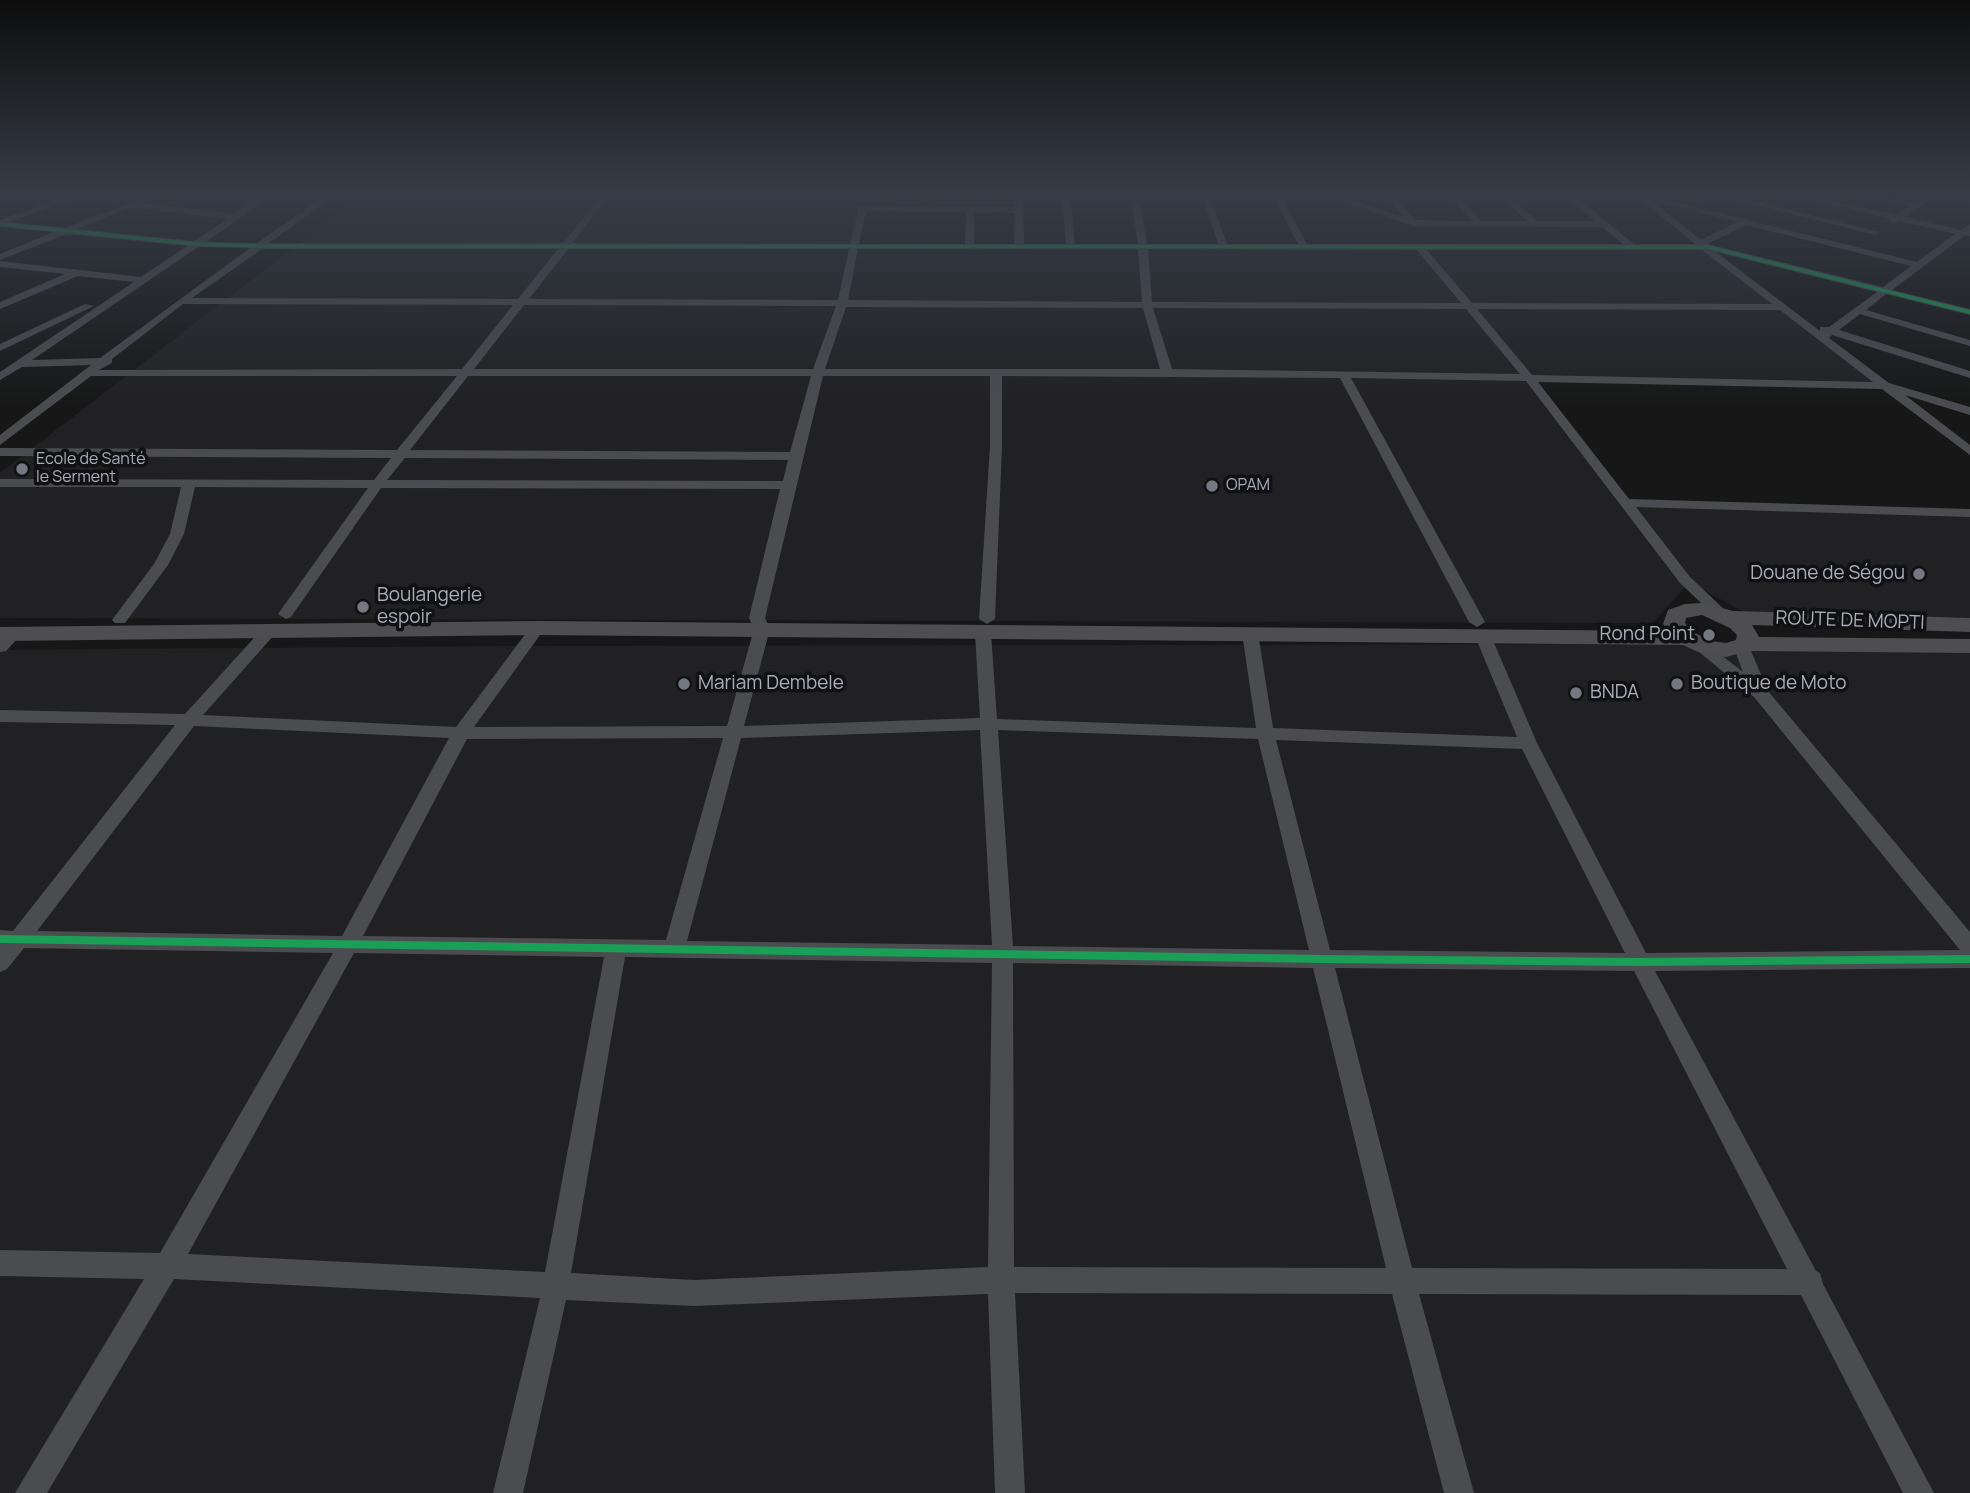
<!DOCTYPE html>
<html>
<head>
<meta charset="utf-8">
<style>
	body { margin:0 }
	canvas { display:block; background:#171717 }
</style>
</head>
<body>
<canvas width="1970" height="1493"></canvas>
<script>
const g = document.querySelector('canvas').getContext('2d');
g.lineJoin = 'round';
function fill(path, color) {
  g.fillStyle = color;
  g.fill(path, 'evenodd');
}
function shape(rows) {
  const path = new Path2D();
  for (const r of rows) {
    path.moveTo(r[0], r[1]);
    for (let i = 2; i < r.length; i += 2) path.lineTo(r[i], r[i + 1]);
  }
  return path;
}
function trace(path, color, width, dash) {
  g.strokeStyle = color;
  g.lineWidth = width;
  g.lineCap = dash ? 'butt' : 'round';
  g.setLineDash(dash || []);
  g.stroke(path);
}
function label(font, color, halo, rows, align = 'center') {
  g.font = font + ' Manrope,sans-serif';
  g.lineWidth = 7;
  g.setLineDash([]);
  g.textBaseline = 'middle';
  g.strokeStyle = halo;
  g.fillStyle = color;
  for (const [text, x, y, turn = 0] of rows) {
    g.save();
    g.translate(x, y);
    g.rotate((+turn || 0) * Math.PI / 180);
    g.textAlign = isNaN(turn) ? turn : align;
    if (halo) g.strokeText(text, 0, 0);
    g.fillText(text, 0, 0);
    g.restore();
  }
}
const built = shape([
	[361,196,866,196,855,245,1704,249,1886,386,1530,378,1625,503,1970,513,1970,625,1766,624,1689,582,1653,623,0,618,0,473],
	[1747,644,1970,651,1970,1493,0,1493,0,650,499,646]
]);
const minor = shape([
	[68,196,79,196,10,222,65,228,147,196,157,196,142,203,234,214,253,202,217,198,213,196,271,196,206,242,257,243,325,196,334,196,269,243,563,243,601,196,609,196,572,243,850,244,859,206,1015,207,1015,196,1023,196,1024,244,1066,244,1062,196,1070,196,1075,244,1138,244,1131,196,1139,196,1147,244,1218,244,1202,196,1210,196,1227,244,1298,244,1273,196,1281,196,1307,244,1623,244,1602,227,1413,226,1330,196,1341,196,1403,217,1386,196,1394,196,1415,220,1472,221,1449,196,1457,196,1482,221,1527,221,1501,196,1509,196,1537,221,1595,221,1566,196,1575,196,1634,244,1695,244,1637,196,1651,196,1917,262,1955,234,1899,221,1893,224,1889,221,1891,219,1800,196,1813,196,1897,215,1910,206,1874,196,1916,202,1926,196,1935,196,1905,217,1961,230,1970,224,1970,236,1964,236,1892,290,1970,309,1970,315,1886,294,1866,310,1970,340,1970,346,1860,314,1839,330,1970,371,1970,378,1832,335,1829,338,1889,383,1970,407,1970,415,1905,395,1970,445,1970,455,1882,389,1538,382,1629,499,1970,509,1970,517,1636,507,1690,577,1726,611,1729,614,1726,617,1721,619,1716,617,1680,583,1526,381,1351,378,1485,622,1477,627,1469,622,1340,378,1002,376,1002,446,995,619,987,624,979,619,990,446,990,376,823,376,765,618,770,629,744,726,980,718,975,633,983,628,991,633,997,719,1256,728,1242,633,1250,628,1258,633,1273,728,1517,737,1475,636,1483,631,1491,636,1537,743,1646,953,1960,950,1754,697,1688,643,1696,638,1702,640,1743,672,1734,648,1736,644,1748,644,1768,691,1970,932,1970,968,1655,971,1816,1271,1820,1273,1823,1284,1934,1493,1903,1493,1801,1295,1419,1294,1474,1493,1444,1493,1392,1294,1015,1293,1025,1493,995,1493,988,1294,694,1306,566,1300,523,1493,493,1493,540,1298,174,1279,47,1493,15,1493,144,1279,0,1276,0,1250,160,1253,333,953,24,948,7,969,0,972,0,930,13,931,175,725,0,722,0,710,185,714,263,628,269,626,277,631,275,634,203,715,456,727,532,625,537,623,545,628,474,727,727,726,754,629,749,618,780,489,381,488,291,617,286,619,278,614,368,488,195,487,184,534,168,565,125,623,115,623,112,620,154,564,170,534,181,487,0,487,0,479,374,480,391,458,0,456,0,448,397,450,457,376,91,376,0,445,0,435,91,365,22,367,0,380,0,372,134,282,78,276,0,309,0,302,65,274,0,267,0,261,141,277,187,246,67,234,0,260,0,254,54,232,0,227,0,220,68,196],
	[1651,200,1737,222,1701,240,1651,200],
	[132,207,134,208,228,219,194,241,77,229,132,207],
	[866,211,966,212,965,244,859,244,866,211],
	[974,212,1015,213,1014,244,974,244,974,212],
	[1746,225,1911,266,1883,287,1707,244,1746,225],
	[198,247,250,248,100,358,32,360,198,247],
	[262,249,558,249,518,299,192,298,262,249],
	[568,249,849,249,838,300,529,299,568,249],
	[858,249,1138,249,1142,302,848,300,858,249],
	[1148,249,1417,250,1461,303,1152,302,1148,249],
	[1427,250,1702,250,1772,304,1472,303,1427,250],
	[1716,252,1877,292,1829,327,1820,327,1820,331,1716,252],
	[183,304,513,305,462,369,99,370,112,363,112,359,183,304],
	[524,305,836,306,813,369,474,369,524,305],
	[846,307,1143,308,1160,369,825,369,846,307],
	[1153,308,1466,309,1520,374,1172,369,1153,308],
	[1477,309,1780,310,1873,382,1532,375,1477,309],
	[468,376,811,376,790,452,410,450,468,376],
	[405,458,788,460,783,481,387,480,405,458],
	[194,726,449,738,342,936,37,931,194,726],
	[980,730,992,945,687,941,741,738,980,730],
	[998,730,1258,739,1309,950,1013,946,998,730],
	[723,738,666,940,363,936,467,739,723,738],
	[1276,740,1522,749,1625,953,1330,950,1276,740],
	[354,953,604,957,545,1272,188,1254,354,953],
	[625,957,992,963,988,1267,694,1280,571,1273,625,957],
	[1013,963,1313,968,1386,1268,1014,1267,1013,963],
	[1335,968,1634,971,1787,1269,1412,1268,1335,968],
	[1720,196,1733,196,1880,232,1876,235,1720,196],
	[1959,196,1970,196,1970,199,1960,198,1959,196],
	[85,304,94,306,0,351,0,344,85,304],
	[14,629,22,634,6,651,0,652,0,638,14,629]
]);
const highway = shape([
	[1702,603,1733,611,1970,618,1970,632,1752,625,1759,637,1970,639,1970,653,1748,651,1726,657,1698,652,1683,645,537,635,0,641,0,627,537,621,1668,631,1663,624,1668,610,1685,604,1702,603],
	[1702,615,1730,628,1737,635,1736,640,1726,643,1711,641,1695,633,1685,623,1686,618,1702,615]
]);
const cyclewayFar1 = shape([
	[0,224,195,244,262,246,1708,247,1970,312]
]);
const cycleway = shape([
	[0,939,1323,959,1640,962,1970,959]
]);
const markers = [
	[22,469,7,"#757880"],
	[1212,486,7,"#757880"],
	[1919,574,7,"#757880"],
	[363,607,7,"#757880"],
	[1709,635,7,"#757880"],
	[684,684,7,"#757880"],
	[1677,684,7,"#757880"],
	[1576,693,7,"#757880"]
];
const farPoinames = [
	["Ecole de Santé",36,460],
	["le Serment",36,478],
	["OPAM",1226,486]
];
const poiNames = [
	["Douane de Ségou",1905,574,"right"],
	["Boulangerie",377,596],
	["espoir",377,618],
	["Rond Point",1695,635,"right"],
	["Mariam Dembele",698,684],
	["Boutique de Moto",1691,684],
	["BNDA",1590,693]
];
const streetNames = [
	["ROUTE DE MOPTI",1850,621,2]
];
fill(built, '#212123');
fill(minor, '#4b4c50');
fill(highway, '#4e4e51');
trace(cyclewayFar1, '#1a9f57', 3.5);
trace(cycleway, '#1a9f57', 8);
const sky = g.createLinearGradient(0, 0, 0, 405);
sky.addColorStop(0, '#0d0d0d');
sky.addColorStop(0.48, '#363c47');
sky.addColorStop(1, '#363c4700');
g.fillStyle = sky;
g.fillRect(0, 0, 1970, 405);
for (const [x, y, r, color] of markers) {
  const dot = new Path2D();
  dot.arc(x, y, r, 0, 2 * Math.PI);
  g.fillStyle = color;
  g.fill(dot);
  trace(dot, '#111113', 2.5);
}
label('16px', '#a8adb8', '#111113', farPoinames, 'left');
label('19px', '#a8adb8', '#111113', poiNames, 'left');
label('19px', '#a8adb8', '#111113', streetNames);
</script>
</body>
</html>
